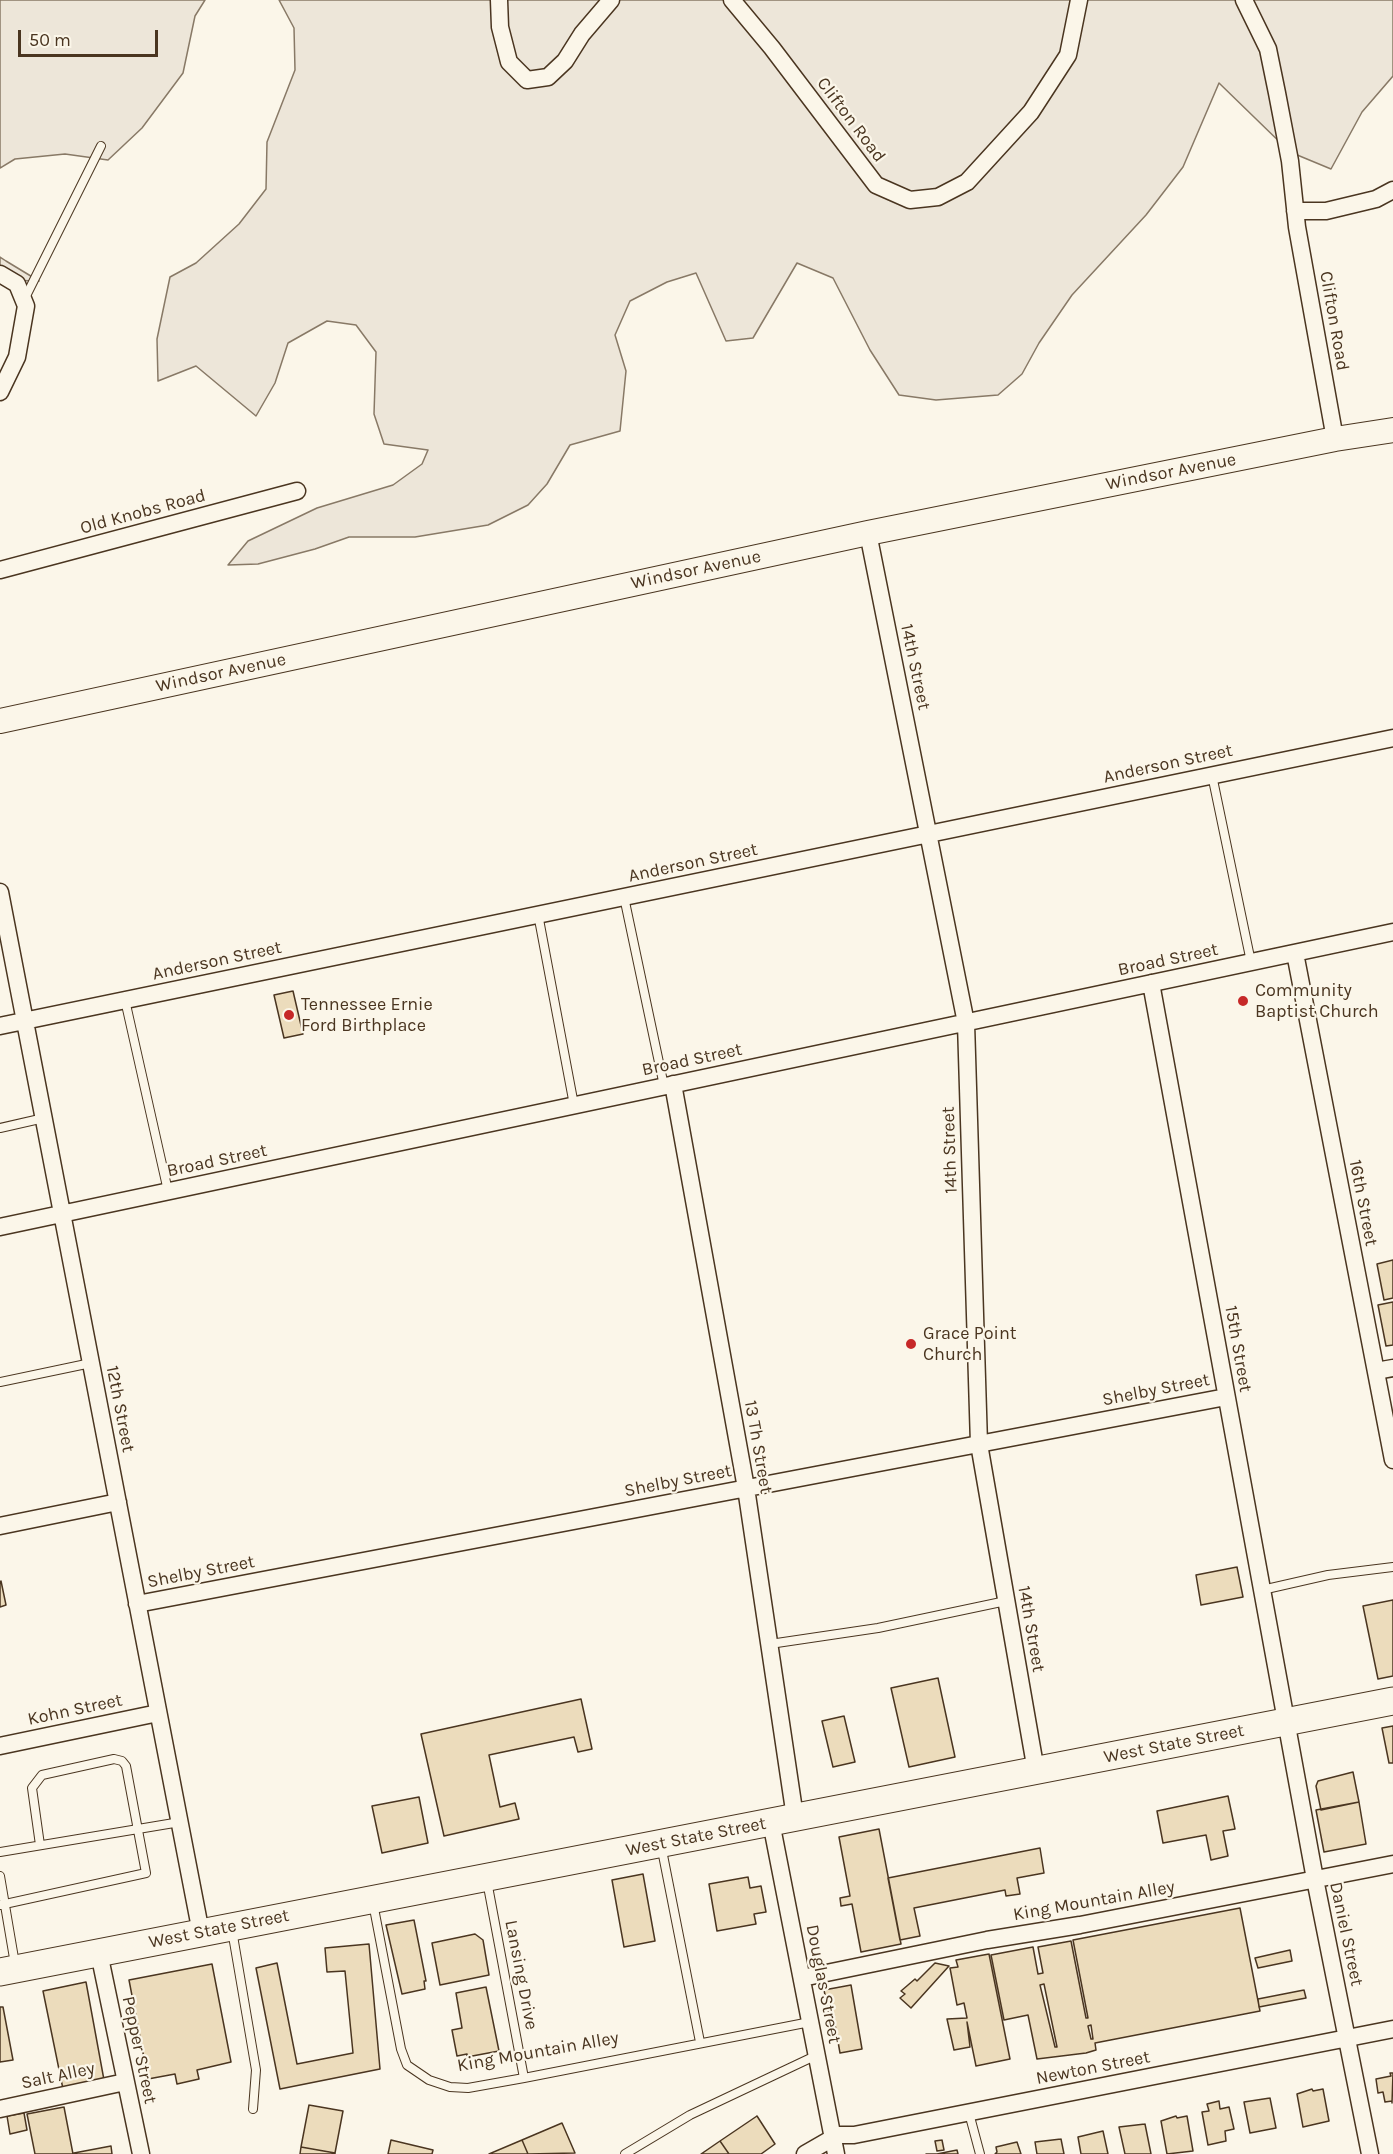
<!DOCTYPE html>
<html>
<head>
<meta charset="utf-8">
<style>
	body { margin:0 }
	#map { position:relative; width:1393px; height:2154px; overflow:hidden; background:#fbf6e9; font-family:Karla,sans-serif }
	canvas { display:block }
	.scale { position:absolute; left:18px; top:30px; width:140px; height:27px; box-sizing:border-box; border:3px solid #4a3520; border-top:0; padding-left:8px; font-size:18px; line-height:21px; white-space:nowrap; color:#4a3520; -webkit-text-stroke:4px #fbf6e9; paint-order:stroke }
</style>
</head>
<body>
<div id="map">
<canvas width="1393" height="2154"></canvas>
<div class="scale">50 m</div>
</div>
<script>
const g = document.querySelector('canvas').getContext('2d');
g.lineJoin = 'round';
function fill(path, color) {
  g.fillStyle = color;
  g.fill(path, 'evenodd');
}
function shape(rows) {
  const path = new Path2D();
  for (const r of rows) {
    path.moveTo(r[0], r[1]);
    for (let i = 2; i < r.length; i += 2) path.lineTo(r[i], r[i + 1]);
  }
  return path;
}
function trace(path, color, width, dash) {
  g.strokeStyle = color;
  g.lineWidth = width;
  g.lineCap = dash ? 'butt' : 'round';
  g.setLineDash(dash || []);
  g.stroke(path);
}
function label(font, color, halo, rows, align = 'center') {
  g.font = font + ' Karla,sans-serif';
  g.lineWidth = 4.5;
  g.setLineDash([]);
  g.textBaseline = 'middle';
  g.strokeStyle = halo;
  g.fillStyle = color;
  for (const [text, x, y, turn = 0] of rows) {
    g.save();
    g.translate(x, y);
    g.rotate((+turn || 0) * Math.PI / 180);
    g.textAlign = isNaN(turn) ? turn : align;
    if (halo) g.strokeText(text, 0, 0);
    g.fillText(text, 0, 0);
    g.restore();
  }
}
const green = shape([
	[0,0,205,0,195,16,183,73,142,128,108,160,65,154,15,159,0,168,0,0],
	[279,0,1393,0,1393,76,1362,112,1331,169,1290,152,1219,83,1183,167,1146,215,1072,295,1039,343,1022,374,998,395,936,400,899,395,870,350,833,278,797,263,753,338,726,341,696,273,667,282,630,301,615,335,626,371,620,431,570,445,547,484,528,505,488,525,415,537,349,537,315,549,258,564,228,565,248,541,317,508,393,485,422,464,428,450,384,444,374,414,376,352,356,325,327,321,288,343,275,383,256,416,196,366,158,381,157,339,170,277,196,263,239,224,266,189,267,142,295,70,294,28,279,0],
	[0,257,6,261,39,281,0,280,0,257]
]);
const building = shape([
	[293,991,303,1034,284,1038,274,995,293,991],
	[1393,1260,1393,1298,1384,1300,1377,1264,1393,1260],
	[1393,1302,1393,1345,1386,1346,1378,1305,1393,1302],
	[1237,1567,1243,1597,1201,1605,1196,1575,1237,1567],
	[1,1581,6,1605,0,1607,0,1582,1,1581],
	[1393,1600,1393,1676,1378,1679,1363,1606,1393,1600],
	[938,1678,955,1757,909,1767,891,1688,938,1678],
	[581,1699,592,1749,578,1752,574,1737,489,1755,500,1807,515,1803,519,1819,444,1836,421,1734,581,1699],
	[844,1716,855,1762,833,1767,822,1721,844,1716],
	[1393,1726,1393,1763,1389,1763,1382,1728,1393,1726],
	[1353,1772,1359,1802,1321,1810,1316,1786,1318,1781,1353,1772],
	[1228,1796,1235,1829,1223,1831,1228,1856,1211,1860,1206,1835,1163,1843,1157,1811,1228,1796],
	[419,1797,428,1843,382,1853,372,1806,419,1797],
	[1359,1802,1366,1844,1324,1852,1316,1810,1359,1802],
	[879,1829,901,1944,861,1952,852,1904,841,1906,840,1898,850,1896,839,1837,879,1829],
	[1040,1848,1044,1873,1017,1878,1020,1894,1006,1896,1005,1890,914,1908,920,1936,900,1940,888,1878,1040,1848],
	[643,1874,655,1941,624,1947,612,1880,643,1874],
	[748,1877,750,1888,761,1886,766,1912,754,1914,756,1924,717,1931,709,1884,748,1877],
	[1240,1908,1260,2011,1095,2043,1096,2050,1086,2053,1037,2059,1028,2015,1004,2020,991,1955,1033,1947,1038,1974,1043,1973,1038,1947,1071,1941,1086,2018,1088,2018,1073,1940,1240,1908],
	[1044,1984,1057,2047,1055,2047,1040,1985,1044,1984],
	[1091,2025,1093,2039,1091,2039,1088,2026,1091,2025],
	[414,1920,426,1981,424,1981,425,1989,402,1994,386,1925,414,1920],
	[475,1934,483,1940,489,1975,440,1985,432,1943,475,1934],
	[369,1944,380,2069,280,2089,256,1968,277,1963,297,2064,353,2053,345,1971,327,1972,325,1948,369,1944],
	[1290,1950,1292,1961,1258,1968,1255,1958,1290,1950],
	[989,1954,1010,2059,976,2066,967,2022,970,2047,954,2050,947,2019,967,2018,964,2003,957,2005,950,1968,958,1967,956,1960,989,1954],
	[935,1963,949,1966,911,2008,900,1998,905,1994,901,1991,915,1979,917,1981,935,1963],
	[212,1964,231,2062,197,2070,199,2079,177,2084,175,2074,148,2079,129,1980,212,1964],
	[86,1982,104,2080,63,2089,43,1991,86,1982],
	[851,1985,862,2049,840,2053,834,2019,830,2019,824,1990,851,1985],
	[486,1987,499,2051,467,2057,467,2054,457,2056,452,2030,462,2028,456,1993,486,1987],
	[1304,1990,1306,1998,1259,2007,1258,1999,1304,1990],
	[0,2007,3,2007,13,2060,0,2062,0,2007],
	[1390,2073,1393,2073,1392,2103,1392,2101,1385,2102,1383,2092,1378,2093,1376,2079,1391,2076,1390,2073],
	[1312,2089,1313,2091,1323,2089,1329,2121,1303,2127,1297,2094,1312,2089],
	[1270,2098,1276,2128,1250,2133,1244,2102,1270,2098],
	[1219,2101,1220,2109,1229,2107,1234,2129,1225,2131,1226,2141,1208,2145,1202,2112,1209,2111,1207,2104,1219,2101],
	[309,2105,343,2111,335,2153,301,2147,309,2105],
	[64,2107,73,2154,35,2154,27,2114,64,2107],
	[24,2113,27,2130,10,2134,7,2116,24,2113],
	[757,2116,775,2144,761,2154,729,2154,720,2141,757,2116],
	[1176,2116,1177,2118,1187,2116,1193,2151,1167,2154,1161,2121,1176,2116],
	[562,2123,575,2153,528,2154,522,2140,562,2123],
	[1145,2124,1151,2154,1125,2154,1119,2127,1145,2124],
	[1103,2131,1108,2154,1081,2154,1078,2137,1103,2131],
	[1061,2139,1064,2154,1037,2154,1035,2142,1061,2139],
	[391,2140,433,2150,432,2154,388,2154,391,2140],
	[522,2140,528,2154,489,2154,522,2140],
	[942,2140,944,2150,937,2151,935,2141,942,2140],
	[720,2141,729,2154,701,2154,720,2141],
	[1017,2142,1021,2154,995,2154,997,2152,996,2147,1017,2142],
	[111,2146,112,2154,75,2154,74,2153,111,2146],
	[301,2147,335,2153,335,2154,300,2154,301,2147],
	[957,2150,958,2154,926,2154,937,2154,957,2150]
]);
const lane = shape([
	[24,300,101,146],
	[1212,775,1251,962],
	[624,897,664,1086],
	[538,914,574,1105],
	[125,1000,168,1191],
	[0,1128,44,1118],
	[0,1382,91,1363],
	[1262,1590,1328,1575,1393,1567],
	[770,1644,878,1628,1006,1601],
	[661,1845,700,2042],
	[0,1852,180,1822],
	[0,1876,15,1964],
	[487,1881,524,2078],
	[373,1903,401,2049,407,2065,429,2080,450,2087,468,2088,524,2078,810,2022],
	[0,1905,146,1873,126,1766,122,1761,114,1759,42,1775,32,1788,40,1845],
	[232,1930,256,2070,253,2109],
	[969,2113,980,2154],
	[625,2154,690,2115,817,2055]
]);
const street = shape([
	[499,0,500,27,509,62,527,80,548,77,565,61,582,34,611,0],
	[732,0,772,48,876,185,910,200,938,197,967,182,1031,112,1068,55,1079,0],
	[1244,0,1268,49,1277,93,1290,161,1297,227,1335,439],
	[1295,211,1326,211,1376,199,1393,190],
	[0,274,17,284,26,306,17,357,0,392],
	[868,533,966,1023,979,1444,1036,1771],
	[0,570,297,491],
	[0,892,201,1933],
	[1295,953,1393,1460],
	[1151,983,1315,1879,1370,2154],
	[0,1026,1393,738],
	[673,1084,746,1488,795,1817],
	[0,1227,1393,932],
	[1376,1371,1393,1368],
	[0,1526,118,1502],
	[137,1604,1226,1397],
	[0,1746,158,1713],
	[771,1822,836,2154],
	[99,1953,141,2154],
	[802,1978,987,1940,1080,1925,1393,1864],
	[0,2109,125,2082],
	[805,2154,838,2135,854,2135,1393,2029]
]);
const secondary = shape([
	[0,721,868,533,1335,439,1393,430]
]);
const primary = shape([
	[0,1972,1393,1701]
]);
const markers = [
	[1243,1001,6,"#c62828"],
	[289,1015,6,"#c62828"],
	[911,1344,6,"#c62828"]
];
const streetNames = [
	["Clifton Road",851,120,53],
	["Clifton Road",1334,321,80],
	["Windsor Avenue",1171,472,-11],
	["Old Knobs Road",143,512,-15],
	["Windsor Avenue",696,570,-12],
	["14th Street",915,667,78],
	["Windsor Avenue",221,673,-12],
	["Anderson Street",1168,764,-12],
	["Anderson Street",693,863,-12],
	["Broad Street",1168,960,-12],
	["Anderson Street",217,961,-12],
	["Broad Street",692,1060,-12],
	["14th Street",950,1150,-92],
	["Broad Street",217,1161,-12],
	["16th Street",1363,1203,79],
	["15th Street",1238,1349,80],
	["Shelby Street",1156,1390,-11],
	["12th Street",120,1409,79],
	["13 Th Street",758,1447,80],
	["Shelby Street",678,1481,-11],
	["Shelby Street",201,1572,-11],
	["14th Street",1031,1629,80],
	["Kohn Street",75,1710,-12],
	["West State Street",1174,1744,-11],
	["West State Street",696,1837,-11],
	["King Mountain Alley",1094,1901,-10],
	["West State Street",219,1929,-11],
	["Daniel Street",1346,1934,78],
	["Lansing Drive",521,1975,79],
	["Douglas Street",823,1984,79],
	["Pepper Street",139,2050,78],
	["King Mountain Alley",538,2052,-10],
	["Newton Street",1093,2068,-11],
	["Salt Alley",58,2076,-12]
];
const poiNames = [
	["Community",1255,991],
	["Baptist Church",1255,1012],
	["Tennessee Ernie",301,1005],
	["Ford Birthplace",301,1026],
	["Grace Point",923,1334],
	["Church",923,1355]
];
fill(green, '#ede6d9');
trace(green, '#887966', 1.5);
fill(building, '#ecdcbc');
trace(building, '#4a3520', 1.5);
trace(lane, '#4a3520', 10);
trace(street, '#4a3520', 19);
trace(secondary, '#4a3520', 26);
trace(primary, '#4a3520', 29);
trace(lane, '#fbf6e9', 8);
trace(street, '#fbf6e9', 16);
trace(secondary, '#fbf6e9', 24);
trace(primary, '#fbf6e9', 27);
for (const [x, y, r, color] of markers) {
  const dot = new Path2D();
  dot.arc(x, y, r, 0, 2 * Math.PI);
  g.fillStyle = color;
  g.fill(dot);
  trace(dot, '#fbf6e9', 2);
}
label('18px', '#4a3520', '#fbf6e9', streetNames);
label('18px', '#4a3520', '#fbf6e9', poiNames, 'left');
</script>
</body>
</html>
